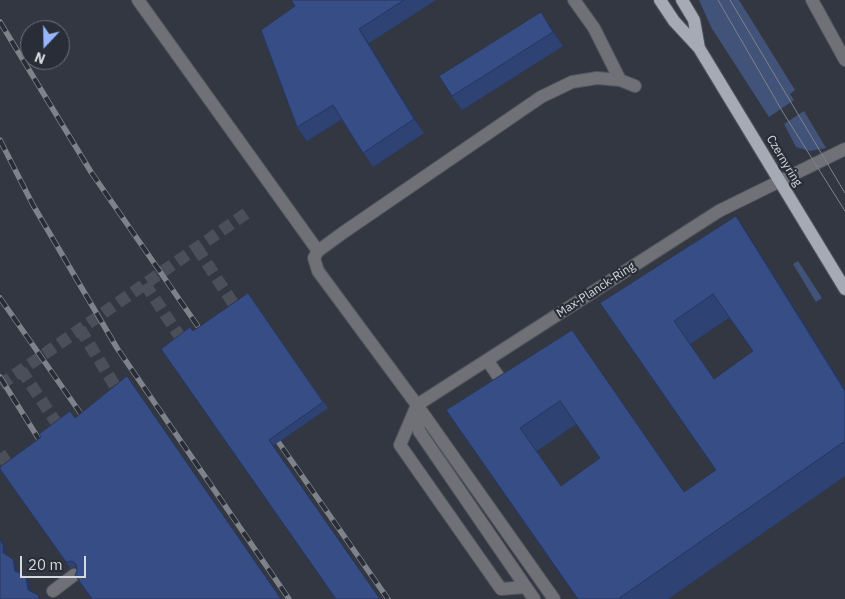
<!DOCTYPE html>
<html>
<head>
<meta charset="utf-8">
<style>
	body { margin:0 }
	#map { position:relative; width:845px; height:599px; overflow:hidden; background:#333741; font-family:"IBM Plex Sans",sans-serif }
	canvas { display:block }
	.north { position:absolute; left:20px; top:20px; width:50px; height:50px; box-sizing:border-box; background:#292d37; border:1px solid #6e717a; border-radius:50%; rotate:201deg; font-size:14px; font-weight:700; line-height:20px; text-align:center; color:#d5d8de }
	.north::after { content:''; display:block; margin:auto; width:18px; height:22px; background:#97b6fd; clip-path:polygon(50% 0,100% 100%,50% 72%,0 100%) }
	.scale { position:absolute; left:20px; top:556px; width:66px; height:22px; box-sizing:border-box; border:2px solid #d5d8de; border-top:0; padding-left:6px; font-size:15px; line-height:18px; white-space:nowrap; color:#d5d8de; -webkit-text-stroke:4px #292d37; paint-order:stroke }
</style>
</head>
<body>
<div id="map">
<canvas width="845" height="599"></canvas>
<div class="north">N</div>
<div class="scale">20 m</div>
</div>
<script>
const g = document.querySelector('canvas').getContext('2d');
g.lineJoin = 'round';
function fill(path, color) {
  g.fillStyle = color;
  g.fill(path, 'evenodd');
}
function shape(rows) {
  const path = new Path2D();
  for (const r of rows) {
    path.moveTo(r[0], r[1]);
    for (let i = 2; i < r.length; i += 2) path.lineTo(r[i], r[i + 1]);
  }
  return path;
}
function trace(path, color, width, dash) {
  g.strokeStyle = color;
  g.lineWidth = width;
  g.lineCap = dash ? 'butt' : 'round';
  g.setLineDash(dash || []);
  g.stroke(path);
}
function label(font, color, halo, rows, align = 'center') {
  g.font = font + ' "IBM Plex Sans",sans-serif';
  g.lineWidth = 4.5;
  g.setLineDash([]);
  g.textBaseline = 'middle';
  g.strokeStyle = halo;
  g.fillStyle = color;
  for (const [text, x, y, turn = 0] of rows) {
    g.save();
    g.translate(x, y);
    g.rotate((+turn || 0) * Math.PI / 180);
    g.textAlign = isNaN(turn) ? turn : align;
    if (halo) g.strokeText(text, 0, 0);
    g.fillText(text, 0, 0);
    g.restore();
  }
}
const green = shape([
	[699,0,739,0,795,90,790,94,794,100,769,117,711,27],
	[804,111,826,148,810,151,796,147,784,124],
	[798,261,822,298,816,302,793,264]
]);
const minorTunnel = shape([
	[197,248,242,317],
	[145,284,188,349],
	[80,329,123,399],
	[21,370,64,434],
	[0,385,251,210],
	[0,453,15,476]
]);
const minor = shape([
	[138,0,318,251],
	[574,0,594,28,620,80],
	[812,0,845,60],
	[487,360,505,386],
	[417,405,719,211,845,149],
	[417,405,400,445,501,589,526,587],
	[417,407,419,431,534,599],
	[53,591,74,575],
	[554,599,417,405,318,271,314,258,318,251,344,232,541,97,572,82,597,78,620,80,635,86]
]);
const major = shape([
	[660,0,674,21,699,48,845,289],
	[682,0,694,20,699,48]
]);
const tram = shape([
	[718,0,784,114,845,211],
	[730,0,845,193]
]);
const rail = shape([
	[0,22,91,172,206,338],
	[0,140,33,205,117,348,289,599],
	[0,298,88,424],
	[0,377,45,449],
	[270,430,388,599]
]);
const wall = shape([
	[291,0,436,0,369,43,424,133,373,167,342,119,307,141,297,127,295,6],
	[551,26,563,46,462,110,452,96],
	[752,240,845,388,845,476,668,599,578,599,446,410,572,330,684,492,716,470,600,303],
	[730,317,753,351,714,379,690,344],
	[576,424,600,458,561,486,537,451],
	[248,293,328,408,273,446,193,331],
	[70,411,77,571,77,567,70,568,0,469,41,437]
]);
const shadedWall = shape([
	[541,12,551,26,563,46,553,32],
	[359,29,369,43,424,133,414,119],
	[736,216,752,240,845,388,845,391],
	[0,537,7,551,7,559,3,553],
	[13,559,17,566,20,578,15,571],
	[26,576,30,582,32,596,28,590]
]);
const building = shape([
	[291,0,404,0,359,29,414,119,363,153,333,105,297,127,261,30,295,6,291,0],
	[541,12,553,32,452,96,439,76,541,12],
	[736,216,845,391,845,441,618,599,578,599,446,410,572,330,684,492,716,470,600,303,736,216],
	[713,294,753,351,714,379,674,321,713,294],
	[560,401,600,458,561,486,520,428,560,401],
	[248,293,323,402,269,440,380,599,336,599,161,349,190,327,193,331,248,293],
	[127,376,281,599,92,599,75,575,77,571,76,564,72,561,66,562,0,469,0,467,41,437,39,434,70,411,75,418,127,376],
	[0,539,3,545,3,553,13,559,15,571,26,576,28,590,38,595,39,599,0,599,0,539]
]);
const streetNames = [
	["Czernyring",784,161,59],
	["Max-Planck-Ring",596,290,-33]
];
fill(green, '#42537a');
trace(minorTunnel, '#4b4f59', 12, [12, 6]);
trace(minor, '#50545d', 14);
trace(major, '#50545d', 14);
trace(minor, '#6f7176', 12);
trace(major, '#a5aab4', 12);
trace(tram, '#7f828b', 1);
trace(rail, '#7f828b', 5.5);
trace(rail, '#292d37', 4, [11]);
fill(wall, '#2e4273');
fill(shadedWall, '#26365e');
fill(building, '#364d86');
trace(building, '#26365e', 1);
label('12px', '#d5d8de', '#292d37', streetNames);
</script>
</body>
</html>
